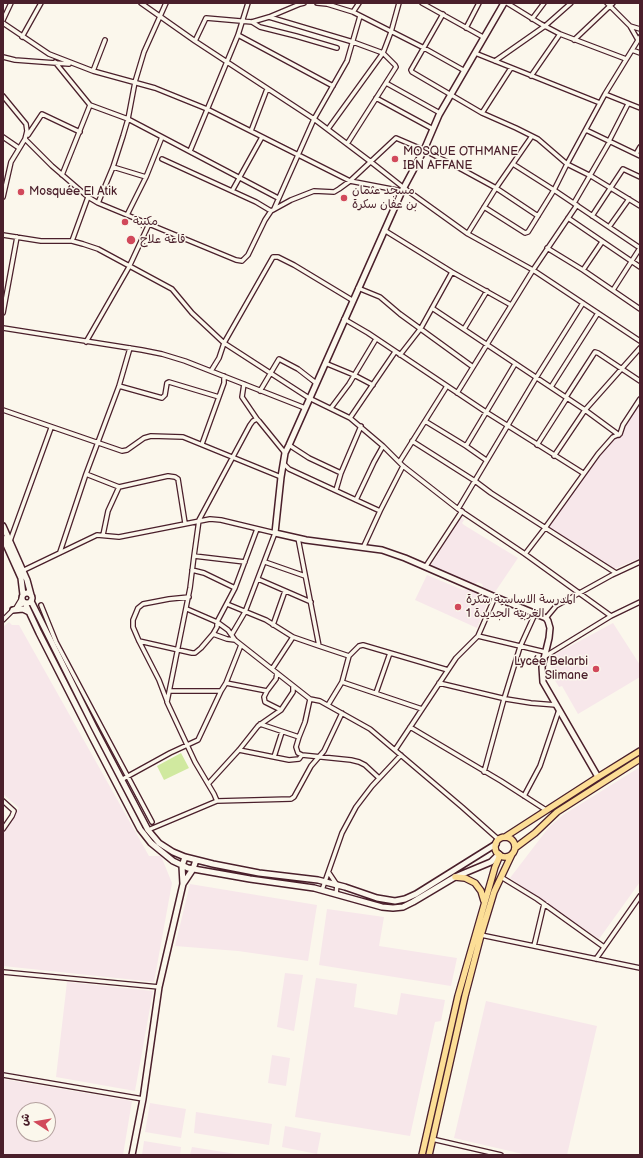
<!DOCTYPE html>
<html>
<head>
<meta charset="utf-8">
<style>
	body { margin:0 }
	#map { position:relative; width:643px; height:1158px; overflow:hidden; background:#fbf7ec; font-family:"Balsamiq Sans","Playpen Sans Arabic",sans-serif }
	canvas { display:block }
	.frame { position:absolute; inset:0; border:4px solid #4a1f2b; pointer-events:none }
	.north { position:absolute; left:16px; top:1102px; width:40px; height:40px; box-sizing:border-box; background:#fbf7ec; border:1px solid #b4a19f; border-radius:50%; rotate:282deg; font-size:11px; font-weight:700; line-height:16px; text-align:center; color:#4a1f2b }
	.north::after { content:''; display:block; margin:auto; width:14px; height:18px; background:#d1495b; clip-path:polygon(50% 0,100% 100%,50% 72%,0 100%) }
</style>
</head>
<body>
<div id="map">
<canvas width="643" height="1158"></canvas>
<div class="frame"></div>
<div class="north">ش</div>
</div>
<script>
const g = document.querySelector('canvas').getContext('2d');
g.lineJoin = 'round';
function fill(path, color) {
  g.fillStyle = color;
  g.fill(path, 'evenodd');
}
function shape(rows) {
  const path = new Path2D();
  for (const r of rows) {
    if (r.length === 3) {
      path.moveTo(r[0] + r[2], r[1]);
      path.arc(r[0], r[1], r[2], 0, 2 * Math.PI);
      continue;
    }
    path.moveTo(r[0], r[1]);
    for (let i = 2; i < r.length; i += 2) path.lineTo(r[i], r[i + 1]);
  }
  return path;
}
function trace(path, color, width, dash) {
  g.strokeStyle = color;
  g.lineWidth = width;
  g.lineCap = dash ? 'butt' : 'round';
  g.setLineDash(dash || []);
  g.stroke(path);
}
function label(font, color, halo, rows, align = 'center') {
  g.font = font + ' "Balsamiq Sans","Playpen Sans Arabic",sans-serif';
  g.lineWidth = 3;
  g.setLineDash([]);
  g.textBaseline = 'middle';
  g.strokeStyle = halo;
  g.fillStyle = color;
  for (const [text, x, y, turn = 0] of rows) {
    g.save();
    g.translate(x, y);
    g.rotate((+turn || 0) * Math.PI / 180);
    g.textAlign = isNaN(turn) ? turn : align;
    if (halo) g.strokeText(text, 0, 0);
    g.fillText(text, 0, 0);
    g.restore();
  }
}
const built = shape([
	[640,399,640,558,612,570,547,527,583,475,615,436,618,437,621,433,620,430],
	[460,518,464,520,462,523,464,525,518,558,495,592,483,587,482,584,478,582,475,584,431,565],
	[427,575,463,590,467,589,489,599,477,628,415,600],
	[9,622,12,625,19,625,149,856,161,856,172,883,154,982,3,966,3,832,19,808,3,794,3,627],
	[613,623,640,665,640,677,578,714,562,686,559,687,551,674,554,672,550,666,552,664,551,661,554,659,552,656],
	[640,767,640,882,599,939,510,878,549,827,563,815],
	[190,884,317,905,308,961,238,951,175,946],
	[327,909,384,917,379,946,457,958,451,986,319,965],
	[285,973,303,975,294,1031,277,1027],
	[316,978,357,984,354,1007,397,1015,401,993,445,1000,441,1021,435,1022,410,1136,295,1117],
	[67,982,153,991,135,1091,56,1077],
	[486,1001,597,1026,567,1155,527,1155,454,1138],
	[272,1055,290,1058,286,1086,268,1083],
	[3,1079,132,1101,123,1155,3,1155],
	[24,1110,48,1110,48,1134,24,1134],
	[150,1103,186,1109,181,1138,145,1132],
	[196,1112,272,1124,269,1145,194,1133],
	[285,1126,321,1133,317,1154,282,1147],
	[144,1141,181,1147,180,1155,142,1155],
	[192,1147,242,1155,190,1155]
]);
const green = shape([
	[181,753,189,768,164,780,157,766]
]);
const street = shape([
	[141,3,195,41,314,119,371,162,404,188,468,234,533,270,640,341],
	[299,3,300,4,304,3],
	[317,3,327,4,353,12,359,3],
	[422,3,483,37],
	[507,3,541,24,560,34,626,59],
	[607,3,630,26,638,40],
	[353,12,424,48,465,71],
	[443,14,411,70,412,72,482,113,516,128,538,139,567,164,591,176,640,206],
	[269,17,353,42,383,53,328,129],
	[532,19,544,3],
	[3,20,11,3],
	[252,22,260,27,296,36,337,48],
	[3,23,49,54,93,71,155,88,207,109,350,181,402,191],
	[630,26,640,29],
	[466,28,479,3],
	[238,35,333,86],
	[22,37,41,3],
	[640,37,605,94,567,164,554,190,640,248],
	[574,40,613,3],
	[195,41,206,18,252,22,269,17,300,4],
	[632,50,640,53],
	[475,53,600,103],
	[3,57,15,60,69,64],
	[495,61,545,26,571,3],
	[55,62,90,105,128,119,278,198],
	[93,71,105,40],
	[531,76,560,34],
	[386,83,440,113],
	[605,94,640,108],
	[3,96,26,124,27,131,25,139,52,166,88,197,98,203,236,260,242,261,248,255,265,220,271,211,291,200,314,191,334,192,339,189,350,181,396,138,424,150,463,170,496,188,538,216],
	[376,98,433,129],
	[482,113,511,68],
	[586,130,640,156],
	[251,131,267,89],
	[28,135,42,114,80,132],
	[3,137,19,148],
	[609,141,628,104],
	[347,144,396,67,395,65,383,53,391,32,399,3],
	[190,151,238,35,248,3],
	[636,154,640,147],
	[162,159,256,202,271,211],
	[113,167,146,177],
	[62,175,90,105],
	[232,191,262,137],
	[3,197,11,162,25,139],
	[98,203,113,167,123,136,128,119,135,82,144,52,166,3],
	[574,203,610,141],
	[484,207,525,233,528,232,554,190,513,164],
	[274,209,314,119,347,61,360,16],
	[127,215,146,177,162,137],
	[592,216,623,169,640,177],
	[568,218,640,267],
	[609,227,629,199],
	[384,230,452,272,511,305],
	[468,233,496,188,532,136],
	[3,235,41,241,72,241,83,244,98,249,172,289,192,313,224,343,309,398,350,418,383,446,403,466,458,509,525,554,611,616],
	[72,241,88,197],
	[547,248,583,270,640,309],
	[583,270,602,242],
	[358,288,380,297,400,314,473,367],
	[613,290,640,248],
	[432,308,585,410,619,435],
	[3,313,17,237],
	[344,319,368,333,486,412,583,473],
	[3,328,142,350,162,354,185,361,305,408],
	[464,329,487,291],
	[86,342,129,267,149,224],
	[400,355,421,328,452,272],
	[325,363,354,375,373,385],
	[211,371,219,358,224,343,273,257,278,257,294,265,352,300],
	[244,384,242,397,257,419],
	[119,386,162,398,165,395,167,383,169,382,219,397],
	[551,387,598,313],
	[260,391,279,359,298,369,316,383],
	[457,393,533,270,577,205],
	[566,397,595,352,598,353,640,381],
	[331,408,349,384,376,339],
	[3,410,122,451,127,450,144,438,151,436,183,437,281,477],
	[350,418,395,352],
	[425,421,466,446,486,460],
	[412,441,475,481,491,493,616,573],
	[202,444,224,383,224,376],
	[289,445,309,458,341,473],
	[537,445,567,398],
	[466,446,515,364],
	[554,456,585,410,640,348],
	[400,461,447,386],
	[283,463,289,469,380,511],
	[86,474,119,487,168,476,175,477,178,479,185,523],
	[336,490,341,473,361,426],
	[356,500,374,462,383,446],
	[458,509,536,378,583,303],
	[103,535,108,511,119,487],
	[10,541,51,428],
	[363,548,380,511,403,466],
	[60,552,86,474,119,386,130,348],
	[525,554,545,528,598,454,613,437,620,434,623,425,640,399],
	[194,556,245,562],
	[265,562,305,576],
	[426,566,462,511],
	[192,570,204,573,235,588],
	[22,571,97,535,119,537,210,519,221,520,275,533,245,612,232,634],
	[258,579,311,602],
	[227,604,266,620,293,637,319,646,298,538],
	[41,605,56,642,152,822],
	[16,608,22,598],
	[187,609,217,622,228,630,235,640,310,699,320,701,370,729,462,807,498,839],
	[546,618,556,606,612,575,640,562],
	[3,620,13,610,24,603],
	[273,625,285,591],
	[213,634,227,639,235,640],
	[478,636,495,597],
	[139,641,192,653,195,653,201,648,213,634,217,627,217,622,235,588,257,529],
	[319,646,349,656],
	[544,657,611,616,640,602],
	[272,669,293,637],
	[342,682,422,709],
	[226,683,241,645],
	[439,683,506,699,531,703,556,705],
	[170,691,221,691,226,683,267,691,276,679,277,673],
	[267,691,264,697,265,702,281,710],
	[376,693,390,653],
	[167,701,159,680,139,641,133,627,133,620,138,608,143,604,169,599,189,597],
	[328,705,342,682,349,656,359,646,363,645,448,670],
	[260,724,299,737,305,722,310,699],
	[410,727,501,781,546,810],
	[299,737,296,747,298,753,302,755,351,760,359,762,365,765,379,778],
	[239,750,289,760,299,759,302,755],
	[395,750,456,658,478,636,545,652],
	[274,757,282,732],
	[484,772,504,699,520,647,535,614],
	[121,780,170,753,198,740,221,691],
	[208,784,239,750,258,726,281,710,293,692,293,686],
	[524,796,540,766,559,710],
	[3,801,14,811,12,816,3,829],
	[217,801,291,799,294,797,311,766,324,751,342,713],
	[148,830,217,801,214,794,195,762,167,702,190,588,194,556,199,520,250,425,253,421,257,419,259,421,285,453],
	[329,873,337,885,336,894],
	[501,877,537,899,604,947],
	[322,890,342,833,356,807,372,786,401,755],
	[481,935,640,968],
	[534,946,544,904],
	[596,959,640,896],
	[3,972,159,987],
	[3,1075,143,1099],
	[432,1139,501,1155]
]);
const secondary = shape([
	[504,3,439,115,424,150,402,191,289,445,285,453,281,477,275,533,306,540,382,550,405,558,495,597,546,618,548,621,550,628,549,638,542,667,543,682,598,777],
	[3,526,27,580,31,595],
	[3,538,21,578,23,595],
	[27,598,5],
	[31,601,94,727,148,830,159,843,173,852,185,857,213,864,259,873,318,880,345,887,377,898,395,901,405,899,416,894,496,844],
	[25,603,39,633,92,737,140,829,151,843,173,861,188,868,250,879,314,888,382,907,393,908,403,907,413,902,455,877,491,862,499,854],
	[13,610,23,609,29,612],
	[183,884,193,869,196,860],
	[132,1155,143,1099,159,987,183,884,182,866,185,857]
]);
const primary = shape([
	[505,837,598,777,640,751],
	[505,847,10],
	[515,848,535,833,557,812,640,759],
	[455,877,465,878,475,883,481,891,484,901],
	[422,1155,458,996,495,867,500,855],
	[429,1155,465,996,481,935,494,892,512,854]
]);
const markers = [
	[395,159,4,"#d1495b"],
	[21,192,4,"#d1495b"],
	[344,198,4,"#d1495b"],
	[125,222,4,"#d1495b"],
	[131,240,5,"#d1495b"],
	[458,607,4,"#d1495b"],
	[596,669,4,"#d1495b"]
];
const poiNames = [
	["MOSQUE OTHMANE",403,152],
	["IBN AFFANE",403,166],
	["مسجد عثمان",352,191],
	["بن عفان سكرة",352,205],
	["Mosquée El Atik",29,192],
	["مكتبة",133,222],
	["قاعة علاج",140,240],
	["المدرسة الاساسية سكرة",466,600],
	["الغربية الجديدة 1",466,614],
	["Lycée Belarbi",588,662,"right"],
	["Slimane",588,676,"right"]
];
fill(built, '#f7e7ea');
fill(green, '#d0e99f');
trace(street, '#4a1f2b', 6);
trace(secondary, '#4a1f2b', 8);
trace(primary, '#4a1f2b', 8);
trace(street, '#fbf7ec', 3.5);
trace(secondary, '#fbf7ec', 5);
trace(primary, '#fcde96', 5.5);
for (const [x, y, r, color] of markers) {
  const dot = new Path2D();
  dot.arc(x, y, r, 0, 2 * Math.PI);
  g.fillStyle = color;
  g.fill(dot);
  trace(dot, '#fbf7ec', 1.5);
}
label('12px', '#4a1f2b', '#fbf7ec', poiNames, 'left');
</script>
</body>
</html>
